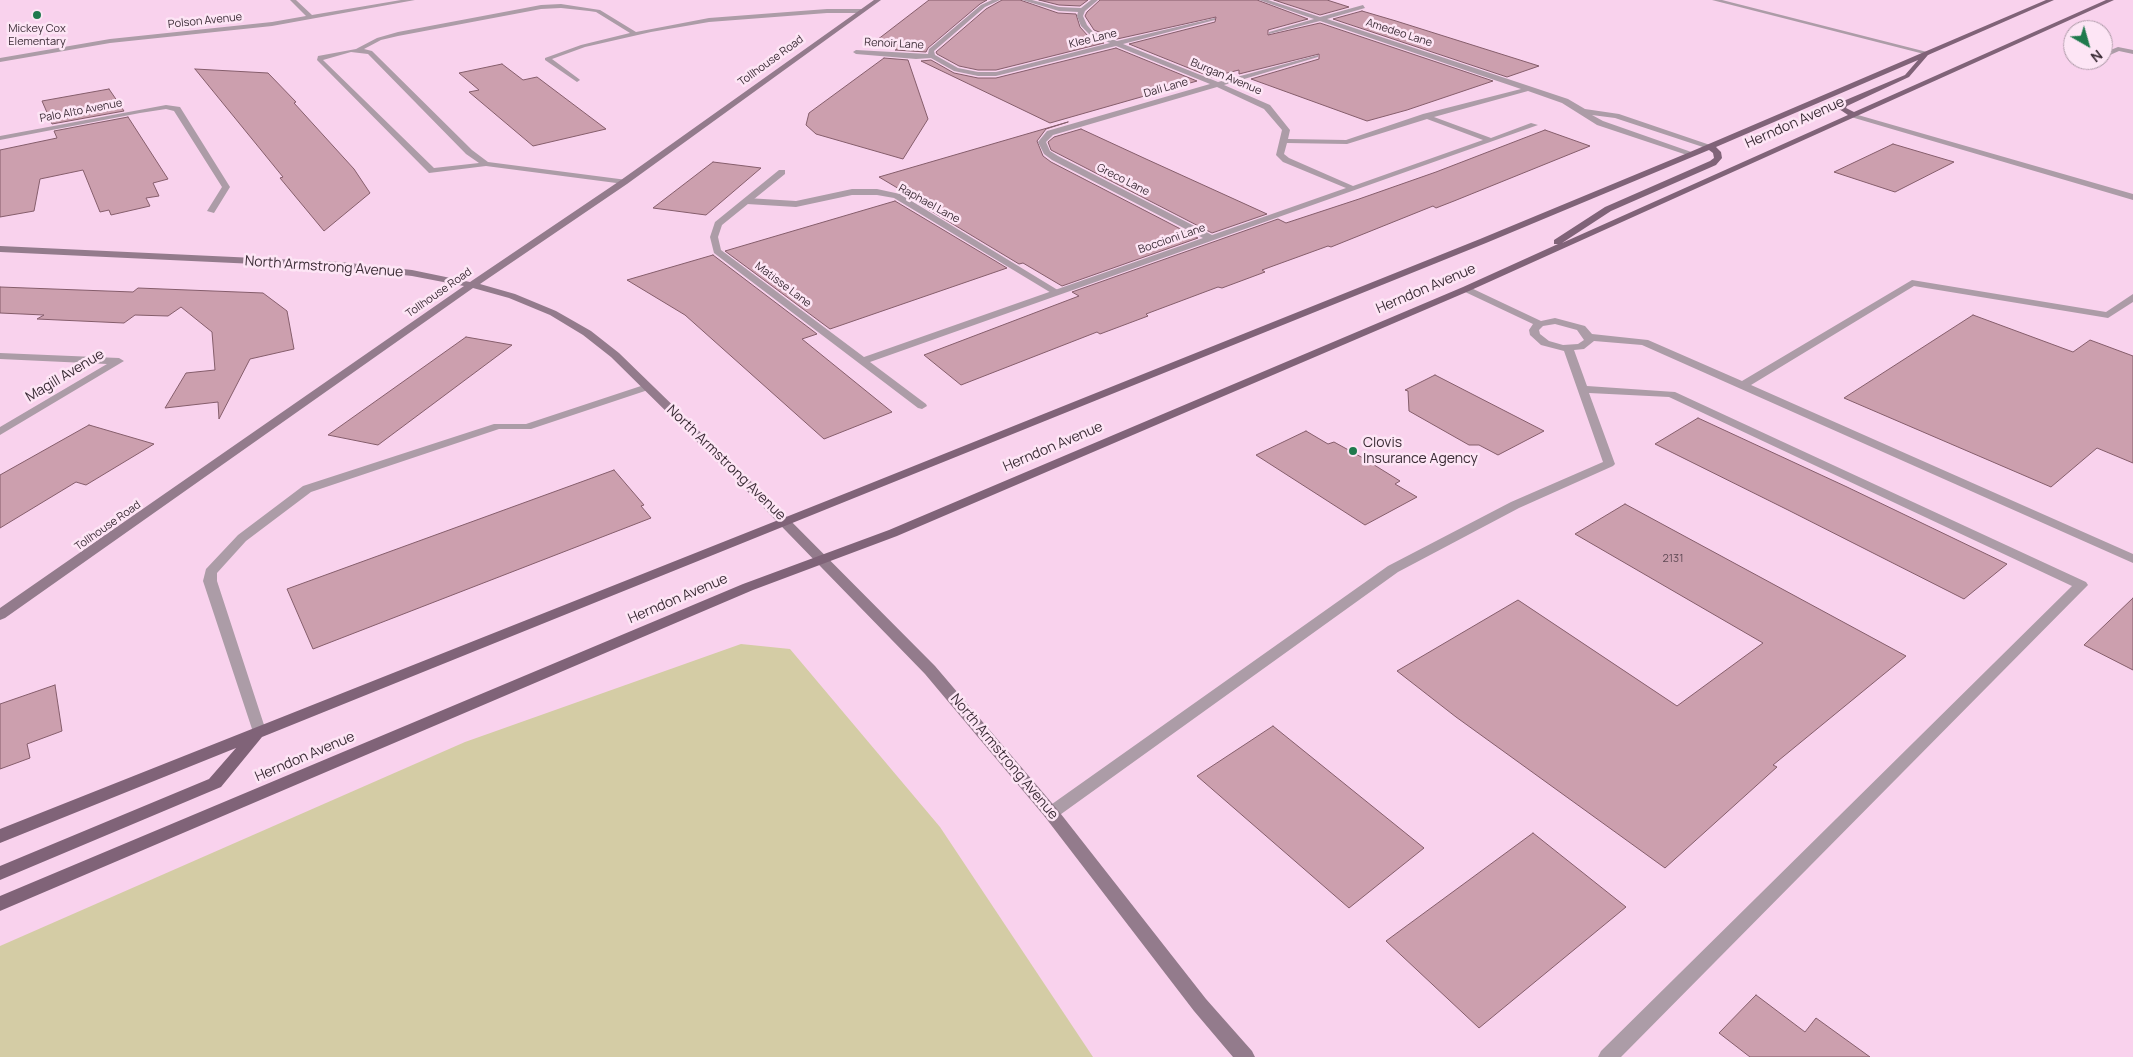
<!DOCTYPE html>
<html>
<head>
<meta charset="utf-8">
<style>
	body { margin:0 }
	#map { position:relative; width:2133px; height:1057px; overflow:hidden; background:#f9d2ed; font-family:Manrope,sans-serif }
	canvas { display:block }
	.north { position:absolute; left:2063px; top:20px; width:50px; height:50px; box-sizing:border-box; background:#fde5f5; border:1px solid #af9ba9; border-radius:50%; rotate:142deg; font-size:14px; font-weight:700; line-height:20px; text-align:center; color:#3b2c36 }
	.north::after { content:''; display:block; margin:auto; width:18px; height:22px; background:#1f794d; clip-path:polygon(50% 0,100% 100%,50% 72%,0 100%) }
</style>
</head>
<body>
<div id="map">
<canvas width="2133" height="1057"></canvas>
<div class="north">N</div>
</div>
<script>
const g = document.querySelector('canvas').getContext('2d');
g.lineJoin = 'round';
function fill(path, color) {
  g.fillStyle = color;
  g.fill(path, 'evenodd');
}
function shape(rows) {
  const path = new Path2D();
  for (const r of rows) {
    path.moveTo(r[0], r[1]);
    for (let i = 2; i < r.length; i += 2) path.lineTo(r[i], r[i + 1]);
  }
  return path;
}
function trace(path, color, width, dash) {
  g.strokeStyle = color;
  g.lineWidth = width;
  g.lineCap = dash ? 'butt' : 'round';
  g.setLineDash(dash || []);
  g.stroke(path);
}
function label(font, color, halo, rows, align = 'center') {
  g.font = font + ' Manrope,sans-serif';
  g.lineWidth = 5;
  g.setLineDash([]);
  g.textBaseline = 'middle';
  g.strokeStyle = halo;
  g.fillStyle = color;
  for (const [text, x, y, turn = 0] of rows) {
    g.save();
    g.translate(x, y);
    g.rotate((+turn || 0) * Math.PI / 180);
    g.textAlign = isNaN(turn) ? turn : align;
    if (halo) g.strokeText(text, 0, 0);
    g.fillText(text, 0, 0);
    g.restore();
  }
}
const green = shape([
	[741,644,790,649,940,827,1093,1057,0,1057,0,946,465,742]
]);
const building = shape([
	[929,0,987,0,980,4,928,48,926,52,895,50,897,49,877,40,929,0],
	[1002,0,1020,0,1058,13,1076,14,1080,27,1088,36,1104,43,996,70,978,70,959,66,937,54,936,52,986,9,1002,0],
	[1039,0,1088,0,1080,6,1059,5,1039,0],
	[1100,0,1257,0,1308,19,1268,30,1268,35,1320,23,1493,81,1407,110,1367,121,1251,79,1319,59,1319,54,1239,74,1239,70,1211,77,1129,44,1215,22,1216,17,1117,39,1094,30,1085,16,1087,12,1100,0],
	[1274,0,1327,0,1349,7,1320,15,1274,0],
	[1362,11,1396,21,1539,66,1507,77,1333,19,1362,11],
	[1116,48,1197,81,1050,123,921,61,931,60,954,73,978,78,996,78,1116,48],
	[884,58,908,60,928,119,903,159,816,134,806,125,809,113,884,58],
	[502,64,523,80,537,77,606,129,533,146,469,92,479,90,459,73,502,64],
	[195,69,268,73,296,102,294,103,354,169,370,193,324,231,280,178,283,177,195,69],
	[109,89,124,111,52,124,42,101,109,89],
	[128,117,168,179,153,183,159,196,146,198,150,206,111,215,109,210,100,212,83,170,40,179,34,211,0,217,0,150,57,138,54,131,128,117],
	[1068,122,1046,129,1037,141,1043,156,1051,162,1198,238,1062,286,1023,263,1019,264,908,197,911,196,879,177,1068,122],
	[1081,129,1146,159,1267,214,1212,233,1051,150,1048,142,1054,137,1081,129],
	[1545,130,1590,146,1454,201,1436,208,1433,206,1331,247,1328,246,1262,270,1265,272,1222,288,1218,287,1146,314,1148,316,1100,334,1097,332,961,385,924,355,1079,296,1072,292,1278,219,1286,223,1359,199,1436,172,1545,130],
	[1893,144,1954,162,1895,192,1834,172,1893,144],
	[713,162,761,168,706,215,653,208,713,162],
	[895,201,1007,268,830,329,725,251,895,201],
	[713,255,817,334,802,339,892,412,824,439,685,315,627,280,713,255],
	[0,287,133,292,138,288,263,293,287,311,294,349,250,359,219,419,218,402,165,408,186,373,215,370,212,332,181,307,168,316,135,315,124,323,37,319,44,315,0,313,0,287],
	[1973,315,2073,352,2090,340,2133,356,2133,463,2097,448,2051,487,1844,398,1973,315],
	[466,337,512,345,378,445,328,435,466,337],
	[1435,375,1544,431,1498,455,1479,445,1469,445,1409,411,1408,391,1405,390,1435,375],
	[1698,418,1847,487,2007,564,1964,599,1788,510,1655,444,1698,418],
	[89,425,154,444,86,485,76,482,0,528,0,475,89,425],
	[1306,431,1328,444,1334,442,1363,458,1400,481,1395,484,1417,497,1365,525,1256,455,1306,431],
	[614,470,644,505,641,506,651,518,313,649,287,589,614,470],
	[1625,504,1906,656,1773,765,1777,767,1665,868,1456,717,1397,671,1518,600,1677,706,1763,643,1575,534,1625,504],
	[2133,598,2133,670,2084,645,2133,598],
	[55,685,62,731,27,744,30,758,0,769,0,704,55,685],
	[1273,726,1424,848,1349,908,1197,776,1273,726],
	[1533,833,1626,907,1479,1028,1386,941,1533,833],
	[1756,995,1805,1032,1816,1018,1870,1057,1750,1057,1719,1033,1756,995]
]);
const lane = shape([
	[1712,0,1722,0,1931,53,1928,55,1712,0],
	[561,4,600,10,636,32,709,18,827,9,862,9,865,11,862,13,827,13,709,22,651,32,585,47,552,59,579,79,580,80,577,82,545,60,545,58,581,45,630,33,596,12,589,11,561,8,541,9,398,36,381,40,364,49,372,51,472,150,488,162,627,180,628,182,624,184,486,166,429,173,317,60,318,56,356,49,377,38,398,32,541,5,561,4],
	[351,52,368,54,466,154,479,163,434,168,323,60,351,52],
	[2118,47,2133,50,2133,54,2119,51,2103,58,2103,53,2118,47],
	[852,189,877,189,900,194,1061,292,1059,294,1053,294,894,198,877,195,852,195,796,207,747,204,743,201,747,198,796,201,852,189],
	[1912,280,2106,312,2133,294,2133,302,2108,318,1914,286,1751,385,2133,554,2133,563,1642,345,1594,341,1584,349,1574,350,1587,386,1675,392,2086,582,2088,585,1621,1057,1598,1057,1601,1051,2072,586,1669,397,1589,393,1615,464,1613,466,1519,508,1398,572,1057,817,1051,819,1045,817,1043,813,1045,809,1388,566,1511,502,1603,462,1564,351,1541,345,1530,335,1529,330,1533,324,1463,291,1463,287,1469,287,1541,321,1555,318,1585,326,1592,334,1648,340,1742,381,1912,280],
	[1555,324,1577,330,1584,340,1578,344,1563,345,1549,341,1540,334,1539,330,1543,326,1555,324],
	[647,384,652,387,651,389,531,429,499,429,311,492,246,541,217,573,217,581,266,731,264,735,259,737,254,735,203,581,206,569,238,535,303,486,494,424,526,424,647,384]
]);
const street = shape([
	[290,0,296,0,312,15,401,0,415,0,272,26,110,43,0,62,0,58,110,39,272,22,306,16,290,0],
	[992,0,1000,0,985,7,934,51,935,55,958,68,978,72,996,72,1110,43,1089,34,1081,26,1077,16,1078,12,1059,11,1022,0,1032,0,1059,7,1081,8,1091,0,1098,0,1085,11,1083,16,1087,25,1093,32,1117,41,1215,18,1215,20,1123,44,1218,82,1318,55,1318,57,1224,85,1270,105,1290,130,1288,139,1346,140,1423,114,1521,89,1320,21,1269,34,1269,32,1314,19,1259,0,1268,0,1320,17,1363,5,1365,8,1327,19,1514,81,1568,99,1585,109,1619,114,1713,146,1706,148,1615,118,1592,115,1603,121,1697,154,1690,156,1597,125,1562,103,1528,91,1434,117,1491,138,1531,123,1538,125,870,362,926,404,927,406,922,409,918,408,714,253,710,237,715,222,779,170,785,170,785,174,722,225,718,237,721,250,864,357,1203,238,1052,160,1044,154,1038,142,1047,131,1210,84,1116,46,996,76,978,76,954,71,931,58,916,59,856,54,853,52,856,50,928,54,929,49,981,5,992,0],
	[1217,87,1264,109,1282,130,1276,155,1283,162,1346,188,1212,235,1058,156,1050,151,1046,142,1053,135,1217,87],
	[1427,119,1483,140,1353,186,1289,158,1284,154,1287,143,1347,144,1427,119],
	[166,105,180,107,230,187,214,213,207,211,222,187,174,111,166,109,140,113,0,140,0,136,166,105],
	[1851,113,2133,194,2133,200,1851,117,1851,113],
	[0,353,119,358,124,361,0,435,0,427,107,364,0,359,0,353]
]);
const secondary = shape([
	[874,0,881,0,627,184,480,284,515,294,556,311,591,331,619,353,761,491,935,666,1057,809,1206,999,1252,1051,1255,1057,1233,1057,1194,1011,1045,817,925,674,753,497,611,357,583,335,550,315,509,298,473,288,5,618,0,620,0,608,464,286,412,276,340,268,0,252,0,246,340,262,412,270,470,282,621,180,874,0]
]);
const primary = shape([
	[2046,0,2054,0,1928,55,1909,77,1847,106,1846,108,1854,112,2106,0,2114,0,1469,291,897,536,753,590,0,911,0,896,743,584,889,530,1463,287,1558,244,1554,244,1554,240,1605,207,1710,161,1714,158,1713,153,1709,150,1486,243,262,737,221,787,0,880,0,866,209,779,236,748,0,843,0,829,849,492,1480,239,1690,152,2046,0],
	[1918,60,1905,75,1841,102,1838,106,1839,109,1848,115,1562,243,1611,211,1716,165,1722,158,1721,152,1716,147,1918,60]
]);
const markers = [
	[37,15,5,"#1f794d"],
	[1353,451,5,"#1f794d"]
];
const farStreetnames = [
	["Polson Avenue",205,21,-6],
	["Amedeo Lane",1399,33,18],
	["Klee Lane",1093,39,-14],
	["Renoir Lane",894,44,3],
	["Tollhouse Road",771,61,-36],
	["Burgan Avenue",1226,77,23],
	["Dali Lane",1166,88,-16],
	["Palo Alto Avenue",81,111,-11],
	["Greco Lane",1123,180,27],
	["Raphael Lane",929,204,29],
	["Boccioni Lane",1172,239,-19],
	["Matisse Lane",783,285,37],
	["Tollhouse Road",439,293,-35],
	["Tollhouse Road",108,526,-35]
];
const farPoinames = [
	["Mickey Cox",37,29],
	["Elementary",37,42]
];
const numberNames = [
	["2131",1673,559]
];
const streetNames = [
	["Herndon Avenue",1795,123,-24],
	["North Armstrong Avenue",324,267,4],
	["Herndon Avenue",1426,289,-23],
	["Magill Avenue",65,376,-31],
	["Herndon Avenue",1053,447,-23],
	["North Armstrong Avenue",726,463,44],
	["Herndon Avenue",678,599,-23],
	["Herndon Avenue",305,757,-23],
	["North Armstrong Avenue",1004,757,50]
];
const poiNames = [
	["Clovis",1363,443],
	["Insurance Agency",1363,459]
];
fill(green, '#d4cca5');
fill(building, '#cc9fae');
trace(building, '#855d6b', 1);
fill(lane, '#ac9ca7');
fill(street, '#ac9ca7');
fill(secondary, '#937b8c');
fill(primary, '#806378');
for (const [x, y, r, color] of markers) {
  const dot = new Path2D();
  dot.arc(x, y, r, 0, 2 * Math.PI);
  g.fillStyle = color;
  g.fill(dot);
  trace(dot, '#fde5f5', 2);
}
label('11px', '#3b2c36', '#fde5f5', farStreetnames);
label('11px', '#3b2c36', '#fde5f5', farPoinames);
label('11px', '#5f4954', null, numberNames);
label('14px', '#3b2c36', '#fde5f5', streetNames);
label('14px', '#3b2c36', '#fde5f5', poiNames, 'left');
</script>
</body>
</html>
